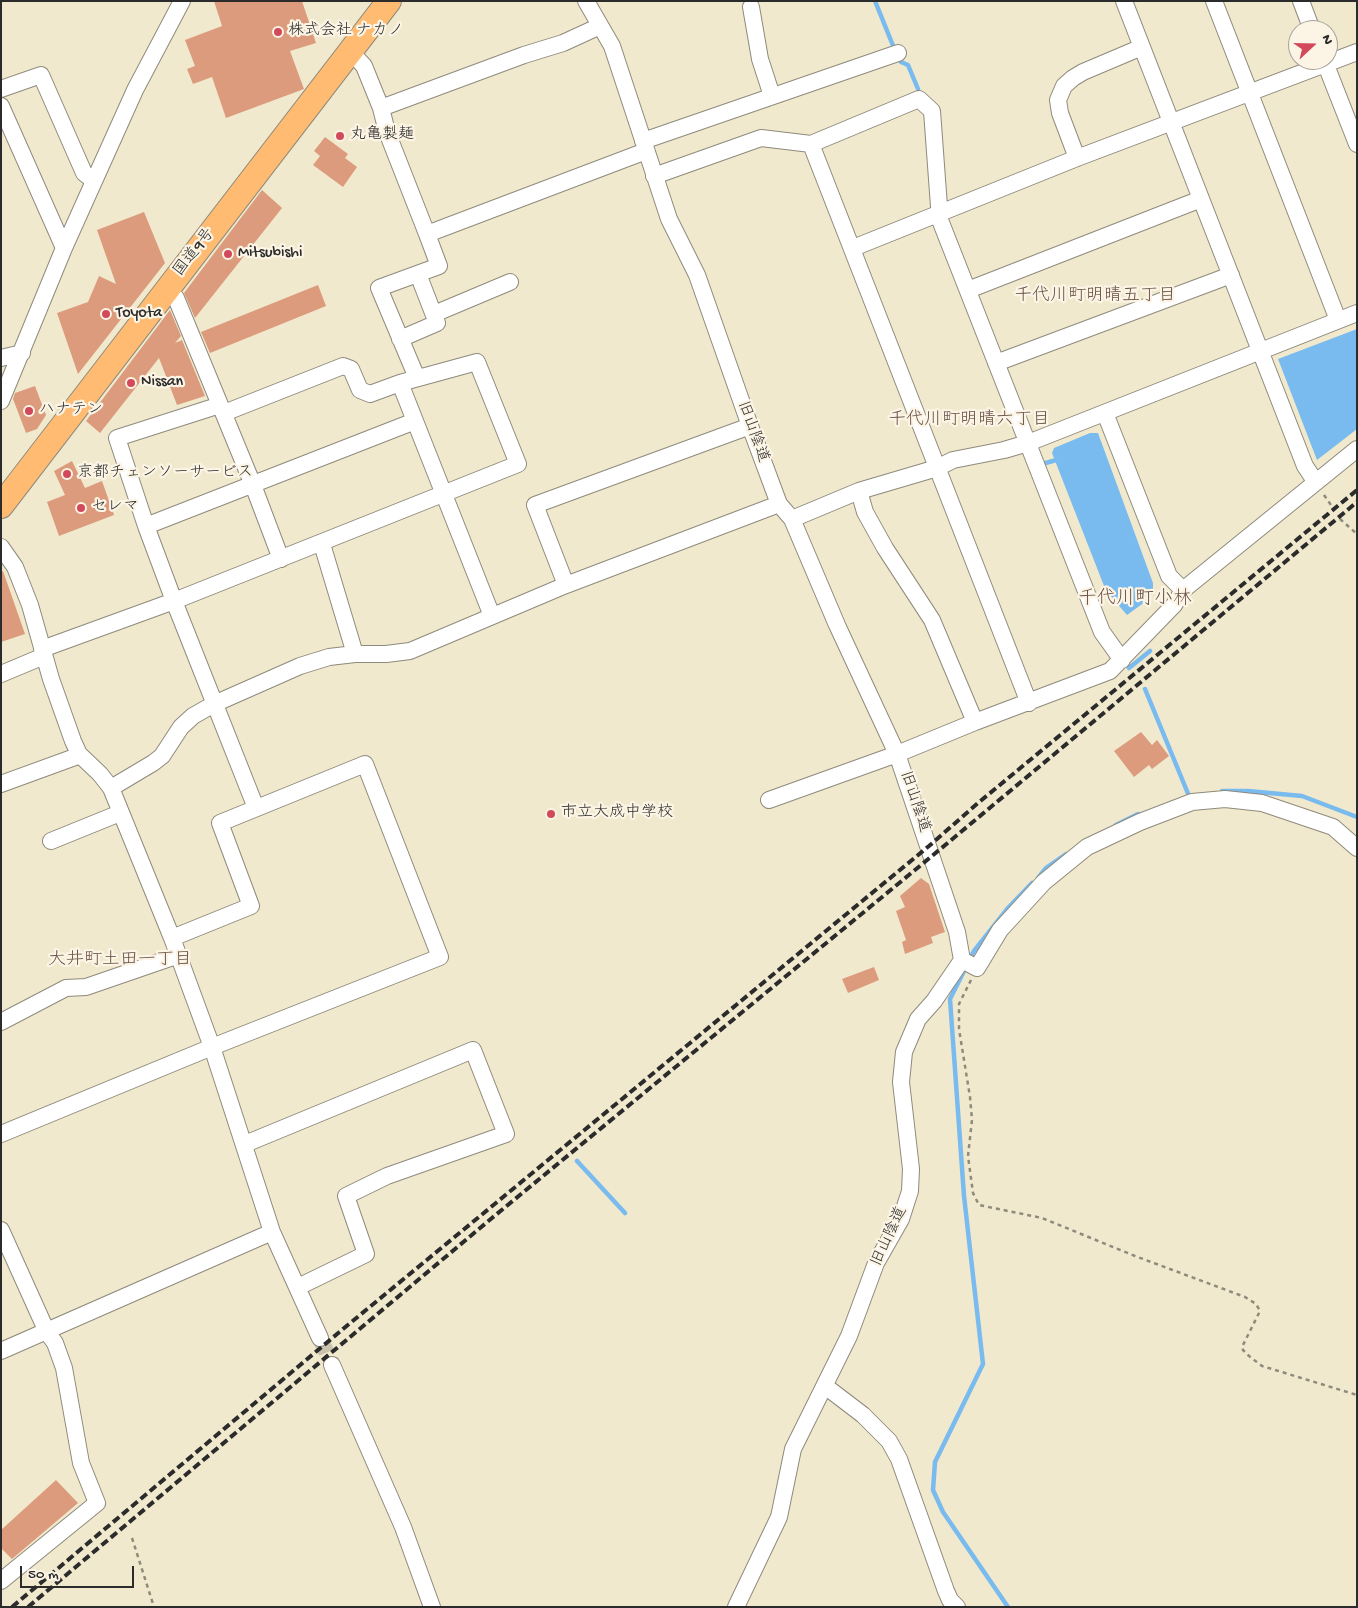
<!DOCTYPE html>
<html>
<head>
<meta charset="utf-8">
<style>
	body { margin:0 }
	#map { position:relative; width:1358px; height:1608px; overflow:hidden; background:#f1e9cd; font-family:"Gochi Hand",sans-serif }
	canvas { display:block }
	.frame { position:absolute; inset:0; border:2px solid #2b2b2b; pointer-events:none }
	.north { position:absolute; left:1288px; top:20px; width:50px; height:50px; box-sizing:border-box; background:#fcf5e5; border:1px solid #a8a49b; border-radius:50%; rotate:69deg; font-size:14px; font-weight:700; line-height:20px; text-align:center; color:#2b2b2b }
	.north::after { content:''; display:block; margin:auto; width:18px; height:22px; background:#d1495b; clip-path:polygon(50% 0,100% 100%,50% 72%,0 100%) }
	.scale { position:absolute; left:20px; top:1566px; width:114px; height:22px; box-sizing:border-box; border:2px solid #2b2b2b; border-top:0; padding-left:6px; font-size:15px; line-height:18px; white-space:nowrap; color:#2b2b2b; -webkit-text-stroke:4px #fcf5e5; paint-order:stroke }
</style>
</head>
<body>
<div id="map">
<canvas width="1358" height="1608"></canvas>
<div class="frame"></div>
<div class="north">N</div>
<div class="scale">50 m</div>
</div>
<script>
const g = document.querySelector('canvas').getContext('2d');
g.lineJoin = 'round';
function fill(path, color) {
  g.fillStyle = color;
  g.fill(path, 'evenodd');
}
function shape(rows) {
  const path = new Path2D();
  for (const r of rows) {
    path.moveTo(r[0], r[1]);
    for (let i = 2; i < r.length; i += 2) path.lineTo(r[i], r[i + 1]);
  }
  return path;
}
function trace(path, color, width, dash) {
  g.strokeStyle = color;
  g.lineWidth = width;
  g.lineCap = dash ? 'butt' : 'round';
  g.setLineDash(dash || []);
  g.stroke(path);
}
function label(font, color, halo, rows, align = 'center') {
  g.font = font + ' "Gochi Hand","Klee One",sans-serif';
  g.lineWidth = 4.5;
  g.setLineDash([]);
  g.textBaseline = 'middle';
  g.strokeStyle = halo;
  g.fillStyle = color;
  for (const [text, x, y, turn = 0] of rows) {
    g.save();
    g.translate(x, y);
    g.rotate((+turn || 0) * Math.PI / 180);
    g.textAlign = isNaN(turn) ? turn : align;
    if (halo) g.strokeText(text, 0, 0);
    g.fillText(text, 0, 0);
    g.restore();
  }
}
const water = shape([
	[1357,329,1357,429,1317,460,1278,359],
	[1090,433,1098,433,1153,583,1153,592,1149,599,1127,615,1106,591,1052,453,1054,448]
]);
const stream = shape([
	[875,1,894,48],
	[901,62,908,65,918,89],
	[1042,464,1060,459],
	[1129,668,1150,651],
	[1145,689,1189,796],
	[1222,791,1248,791,1302,796,1357,817],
	[1116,825,1138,814],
	[1038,878,1046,868,1066,854],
	[969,960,974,951,1008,908,1032,883],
	[965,969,950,999,964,1196,983,1364,935,1462,933,1490,943,1512,1008,1607],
	[577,1161,625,1213]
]);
const building = shape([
	[214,1,302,1,316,43,290,51,304,89,226,118,212,77,193,84,187,69,195,66,185,40,222,26],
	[325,137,348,154,345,158,357,167,343,187,313,165,320,156,314,151],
	[262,190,282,208,195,318,184,293],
	[144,212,165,263,78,374,57,313,88,302,99,276,116,284,97,230],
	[318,285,326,306,210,353,201,332],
	[170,310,181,336,175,343,182,340,205,396,177,405,159,358,100,433,86,421],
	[35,386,46,415,37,429,26,433,13,399,15,393],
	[72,461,85,488,102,481,114,515,59,536,47,502,65,495,54,471],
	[3,571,25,634,1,642,1,572],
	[1141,732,1152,745,1157,740,1169,756,1152,769,1149,765,1134,777,1114,751],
	[921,878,929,884,945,932,931,937,933,943,905,954,902,942,906,940,896,911,905,907,900,896],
	[874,967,879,980,848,993,842,979],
	[56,1480,78,1503,12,1559,1,1548,1,1530]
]);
const minorTunnel = shape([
	[320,1338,332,1365]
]);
const path = shape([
	[1324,495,1333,508],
	[1340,519,1357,534],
	[971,980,959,1004,959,1029,970,1097,972,1120,968,1156,973,1193,979,1205,1042,1218,1135,1256,1245,1297,1256,1304,1260,1311,1242,1347,1243,1350,1249,1356,1262,1366,1357,1395],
	[132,1538,154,1607]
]);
const minor = shape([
	[586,1,612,46,669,219,697,275,750,426,779,504,792,519,837,625,897,754,957,932,962,960,934,1001,918,1019,904,1052,901,1082,911,1169,910,1191,901,1219,876,1263,849,1336,793,1449,779,1517,736,1607],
	[1124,1,1305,466,1315,481],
	[1214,1,1338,320],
	[1301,1,1312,30],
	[751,7,760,59,772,96],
	[350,51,364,66,381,108,387,132,427,234,646,151],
	[1324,60,1357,144],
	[1,89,41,75,84,173,94,181],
	[1,106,64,248],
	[381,108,524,55,563,43,600,26],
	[643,141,898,53],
	[811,144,1029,703],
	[1077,158,1060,113,1058,100,1064,86,1073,78,1083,72,1142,47],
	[654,176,761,138,811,144,919,99,932,111,940,220,1102,632,1122,660],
	[853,248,1077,158,1357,52],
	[167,289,176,298,253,485,281,559],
	[968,290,1201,199],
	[434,314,510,282],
	[400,339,437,323,418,274],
	[1,358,22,353],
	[996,363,1231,275],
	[417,378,379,288,439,266,427,234],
	[400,383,492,616],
	[1,401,64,248,135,90,182,1],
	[220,405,117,438,146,526,174,601,256,808],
	[1105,413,1169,576,1183,590],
	[859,491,865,512,885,548,932,620,975,722],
	[792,519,859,491,937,468,953,460,1004,450,1028,443,1357,313],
	[146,526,415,421],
	[322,544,355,654],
	[1,547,15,567,30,605,51,679,73,741,79,754,100,774,111,788,172,938,212,1047,272,1232,320,1338],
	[566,585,535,505,750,426],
	[42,649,174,601,518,464,477,362,400,383,370,394,360,390,351,369,343,366,224,413],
	[1,674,44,656],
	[1,784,75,757,79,754],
	[111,788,153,763,162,756,181,727,193,716,214,704,300,666,329,657,355,654,386,654,410,651,566,585,779,504],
	[769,800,897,754,975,722,1110,671,1174,605,1183,590,1357,449],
	[51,841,120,813],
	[962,960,977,968,1000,930,1044,882,1087,847,1140,822,1192,802,1225,799,1262,803,1333,827,1357,848],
	[1,1022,66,988,86,987,179,955],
	[1,1134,212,1047,440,957,365,764,220,823,251,906,172,938],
	[245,1144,473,1050,506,1134,387,1176,346,1196,366,1254,298,1287],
	[1,1230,47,1332,55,1343,64,1368,81,1463,97,1503,1,1581],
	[1,1351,272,1232],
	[332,1365,403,1527,432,1607],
	[825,1386,863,1415,889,1441,899,1459,946,1591,950,1600,957,1607]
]);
const highway = shape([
	[1,506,389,1]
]);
const rail = shape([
	[12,1607,343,1329,929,846,978,803,1357,490],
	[28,1607,492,1218,932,856,1357,502]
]);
const markers = [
	[278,32,5,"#d1495b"],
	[340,136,5,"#d1495b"],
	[228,254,5,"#d1495b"],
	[106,314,5,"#d1495b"],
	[131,383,5,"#d1495b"],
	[29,411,5,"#d1495b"],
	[67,474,5,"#d1495b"],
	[81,508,5,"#d1495b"],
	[551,814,5,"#d1495b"]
];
const poiNames = [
	["株式会社 ナカノ",288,32],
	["丸亀製麺",350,136],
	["Mitsubishi",238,254],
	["Toyota",116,314],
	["Nissan",141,383],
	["ハナテン",39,411],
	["京都チェンソーサービス",77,474],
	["セレマ",91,508],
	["市立大成中学校",561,814]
];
const streetNames = [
	["国道9号",195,253,-52],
	["旧山陰道",752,432,70],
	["旧山陰道",914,802,71],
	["旧山陰道",890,1237,-65]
];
const neighbourhoodNames = [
	["千代川町明晴五丁目",1095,297],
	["千代川町明晴六丁目",969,421],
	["大井町土田一丁目",120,961]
];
const quarterNames = [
	["千代川町小林",1135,600]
];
fill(water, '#79bbef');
trace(stream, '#79bbef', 4.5);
fill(building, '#dc9b7d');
trace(minorTunnel, '#c9c3ad', 16, [16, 8]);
trace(minor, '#8e8a7c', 18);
trace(highway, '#8e8a7c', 26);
trace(path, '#8e8a7c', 2.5, [4, 4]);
trace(minor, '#fff', 16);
trace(highway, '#ffbb71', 24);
trace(rail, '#2b2b2b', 4, [8, 4]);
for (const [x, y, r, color] of markers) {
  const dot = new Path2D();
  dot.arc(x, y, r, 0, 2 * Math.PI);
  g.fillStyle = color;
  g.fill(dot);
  trace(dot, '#fcf5e5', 2);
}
label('16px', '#2b2b2b', '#fcf5e5', poiNames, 'left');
label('16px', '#2b2b2b', '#fcf5e5', streetNames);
label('18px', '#695248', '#fcf5e5', neighbourhoodNames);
label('19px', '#695248', '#fcf5e5', quarterNames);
</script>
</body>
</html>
